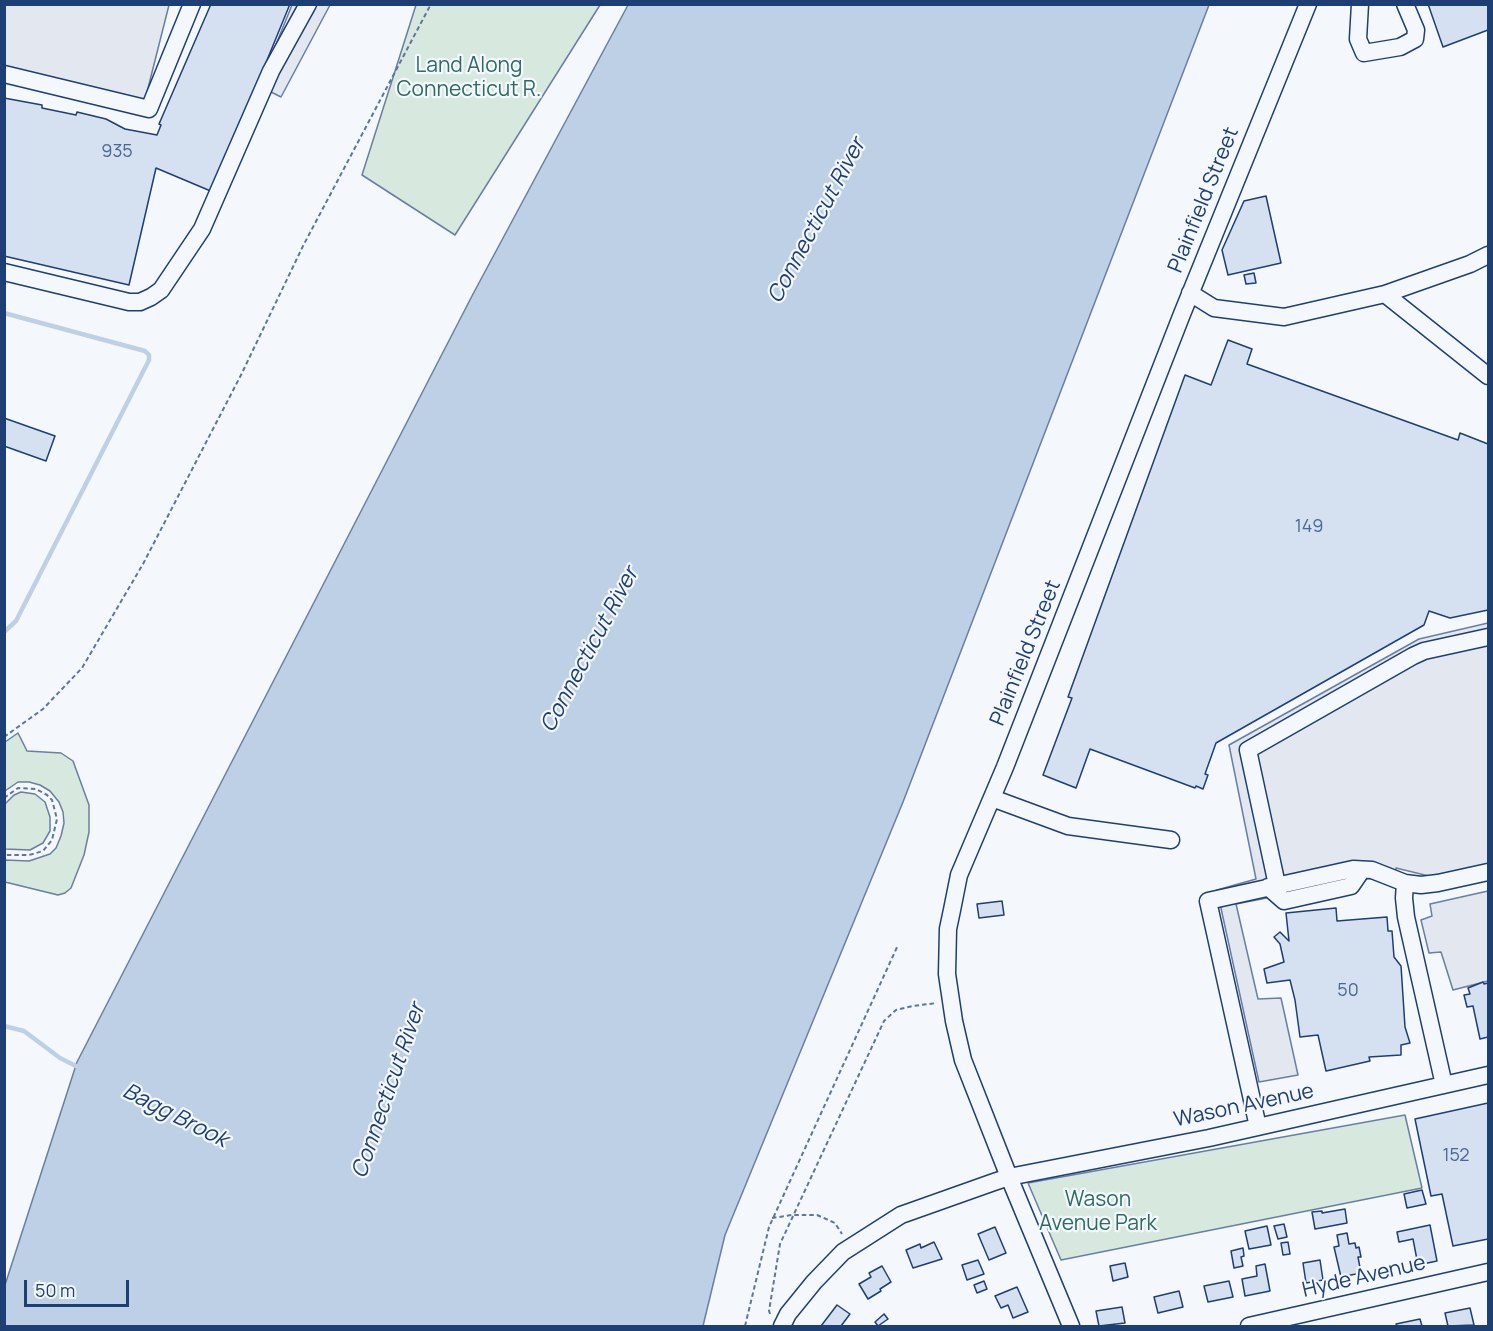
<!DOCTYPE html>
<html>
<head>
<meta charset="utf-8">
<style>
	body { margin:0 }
	#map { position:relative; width:1493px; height:1331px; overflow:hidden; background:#f4f7fb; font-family:Manrope,sans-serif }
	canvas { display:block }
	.frame { position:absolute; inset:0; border:6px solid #1d3f73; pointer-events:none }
	.scale { position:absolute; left:24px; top:1280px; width:105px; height:27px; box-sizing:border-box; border:3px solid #1d3f73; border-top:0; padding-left:8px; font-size:18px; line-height:21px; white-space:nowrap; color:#1d3f73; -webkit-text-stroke:4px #f4f7fb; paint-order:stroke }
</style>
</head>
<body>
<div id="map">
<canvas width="1493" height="1331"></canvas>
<div class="frame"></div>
<div class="scale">50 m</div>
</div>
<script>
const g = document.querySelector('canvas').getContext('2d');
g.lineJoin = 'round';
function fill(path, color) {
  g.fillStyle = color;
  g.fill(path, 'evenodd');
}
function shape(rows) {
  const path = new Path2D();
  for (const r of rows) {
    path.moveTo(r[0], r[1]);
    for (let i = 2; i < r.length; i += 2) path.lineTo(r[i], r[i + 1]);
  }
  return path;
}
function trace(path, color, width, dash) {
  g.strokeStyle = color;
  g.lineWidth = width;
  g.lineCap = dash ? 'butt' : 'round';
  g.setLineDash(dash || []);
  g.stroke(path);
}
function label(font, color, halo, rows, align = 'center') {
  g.font = font + ' Manrope,sans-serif';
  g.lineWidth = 4.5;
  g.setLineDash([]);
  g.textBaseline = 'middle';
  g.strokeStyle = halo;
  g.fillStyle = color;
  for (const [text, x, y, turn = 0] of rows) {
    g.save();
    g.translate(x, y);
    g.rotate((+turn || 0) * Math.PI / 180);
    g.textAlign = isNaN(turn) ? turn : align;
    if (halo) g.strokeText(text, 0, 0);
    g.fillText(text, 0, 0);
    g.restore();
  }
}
const green = shape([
	[416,5,600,5,455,235,362,175,416,5],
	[18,733,27,751,61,753,73,761,89,805,89,832,84,855,71,888,65,893,58,895,5,882,5,860,29,861,50,854,56,848,61,836,64,823,63,812,59,802,50,791,40,785,29,782,18,782,5,791,5,742,18,733],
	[21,792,35,794,45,802,50,817,50,831,43,843,30,850,5,849,5,804,14,795,21,792],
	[1405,1115,1422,1188,1061,1260,1028,1183,1405,1115]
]);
const parking = shape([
	[5,5,169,5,145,100,5,68,5,5],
	[292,5,330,5,281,97,259,86,292,5],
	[1488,623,1488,864,1433,877,1396,868,1393,885,1369,878,1236,904,1258,999,1281,998,1298,1075,1259,1082,1217,890,1256,879,1229,745,1419,639,1488,623],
	[1488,891,1488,981,1453,990,1441,952,1429,953,1421,920,1432,916,1430,904,1488,891]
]);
const water = shape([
	[628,5,1209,5,903,802,725,1235,703,1326,5,1326,5,1285,77,1062,473,294,628,5]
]);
const stream = shape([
	[4,313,145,351,149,355,149,360,16,621,4,632],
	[4,1026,24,1031,60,1058,80,1068]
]);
const building = shape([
	[211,4,290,4,213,192,156,168,129,285,4,256,4,98,42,105,42,108,76,115,77,112,106,119,125,129,157,135,161,125,159,124,211,4],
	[1428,4,1488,4,1488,30,1443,47,1428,4],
	[1266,196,1281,263,1228,275,1222,250,1244,201,1266,196],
	[1254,273,1256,283,1246,284,1244,275,1254,273],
	[1228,340,1252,349,1247,364,1458,440,1460,433,1488,444,1488,610,1450,618,1429,611,1424,625,1216,743,1205,774,1208,775,1203,789,1196,786,1195,788,1090,749,1076,788,1043,775,1072,698,1068,697,1185,375,1211,385,1228,340],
	[4,418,55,436,46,461,4,446,4,418],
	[1002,901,1004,915,979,918,977,904,1002,901],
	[1336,908,1337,921,1387,917,1388,931,1392,931,1394,957,1401,966,1405,1027,1410,1043,1401,1045,1401,1055,1369,1057,1370,1061,1326,1071,1318,1035,1300,1037,1295,1000,1290,980,1267,983,1264,969,1284,962,1280,944,1274,937,1280,932,1289,941,1286,913,1336,908],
	[1483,982,1484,984,1488,983,1488,1037,1480,1039,1473,1006,1467,1007,1464,995,1470,994,1468,988,1483,982],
	[1488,1103,1488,1239,1453,1246,1442,1194,1431,1196,1415,1119,1488,1103],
	[1422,1190,1426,1204,1407,1208,1404,1194,1422,1190],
	[1345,1209,1347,1223,1315,1229,1312,1212,1322,1211,1322,1213,1345,1209],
	[1284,1224,1287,1237,1278,1239,1274,1226,1284,1224],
	[1430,1225,1437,1261,1418,1265,1413,1239,1399,1242,1397,1232,1430,1225],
	[1267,1226,1271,1245,1249,1249,1245,1231,1267,1226],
	[995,1227,1006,1253,989,1260,978,1234,995,1227],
	[1347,1233,1349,1244,1355,1243,1356,1248,1359,1247,1361,1257,1358,1257,1361,1273,1341,1277,1334,1247,1339,1246,1337,1235,1347,1233],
	[934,1242,942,1259,913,1268,906,1250,920,1244,921,1248,934,1242],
	[1288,1242,1290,1254,1283,1255,1281,1243,1288,1242],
	[1243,1248,1244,1256,1241,1257,1243,1266,1234,1268,1231,1251,1243,1248],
	[978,1260,984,1274,967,1280,962,1265,978,1260],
	[1320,1260,1323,1280,1306,1283,1303,1263,1320,1260],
	[1125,1263,1128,1277,1113,1281,1110,1266,1125,1263],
	[1265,1264,1270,1291,1245,1296,1242,1279,1257,1276,1256,1266,1265,1264],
	[882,1266,891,1282,880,1289,881,1291,868,1299,859,1284,871,1277,869,1273,882,1266],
	[984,1281,987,1289,977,1293,974,1285,984,1281],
	[1229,1281,1233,1297,1208,1302,1204,1286,1229,1281],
	[1017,1287,1028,1312,1013,1318,1008,1305,1001,1308,995,1296,1017,1287],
	[1179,1291,1183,1307,1158,1313,1154,1297,1179,1291],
	[837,1305,850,1314,841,1326,821,1326,837,1305],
	[1122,1307,1125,1323,1099,1326,1096,1311,1122,1307],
	[1470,1308,1474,1325,1448,1326,1445,1313,1470,1308],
	[884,1314,888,1319,878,1326,875,1322,884,1314],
	[1420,1319,1422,1326,1397,1326,1396,1324,1420,1319]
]);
const path = shape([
	[4,737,43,709,82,668,143,564,241,375,303,246,431,4],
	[4,798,18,788,36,789,47,795,52,800,57,819,52,840,43,851,29,855,4,855],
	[772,1218,792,1215,817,1215,835,1223,842,1234],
	[770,1314,769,1311,780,1244,884,1021,896,1010,913,1006,937,1003],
	[745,1326,769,1227,898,945]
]);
const minor = shape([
	[1360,4,1358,39,1364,53,1400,47,1415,39,1416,30,1405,4],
	[4,74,149,109,192,4],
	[4,272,129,302,140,302,151,297,161,290,202,229,271,71,308,4],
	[1190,293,1214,308,1284,317,1385,294,1470,264,1488,255],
	[1385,294,1488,376],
	[992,798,1068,826,1171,840],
	[1405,883,1404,898,1406,917,1444,1085],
	[1277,885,1248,750,1413,656,1424,651,1488,637],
	[1268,887,1284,901,1351,886,1362,870],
	[1258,1127,1208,901,1353,869,1372,870,1405,883,1421,885,1438,883,1488,872],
	[782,1326,788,1314,814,1282,843,1252,901,1215,994,1182,1009,1177,1209,1138,1488,1075],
	[1071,1326,1009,1177,963,1060,954,1021,947,974,948,929,952,910,959,875,1005,767,1182,314,1308,4],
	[1249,1326,1488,1272]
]);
const numberNames = [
	["935",117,152],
	["149",1309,527],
	["50",1348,991],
	["152",1456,1156]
];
const parkNames = [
	["Land Along",469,66],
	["Connecticut R.",469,90],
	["Wason",1098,1200],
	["Avenue Park",1098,1224]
];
const streetNames = [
	["Plainfield Street",1204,200,-68],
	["Plainfield Street",1026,653,-68],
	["Wason Avenue",1244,1106,-12],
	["Hyde Avenue",1364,1277,-13]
];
const waterNames = [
	["Connecticut River",817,221,-62],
	["Connecticut River",590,650,-62],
	["Connecticut River",389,1091,-71],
	["Bagg Brook",175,1116,27]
];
fill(green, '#d7e8df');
trace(green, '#687fa3', 1.5);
fill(parking, '#e3e8f0');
trace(parking, '#687fa3', 1.5);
fill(water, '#bed0e5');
trace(water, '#687fa3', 1.5);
trace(stream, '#bed0e5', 4.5);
fill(building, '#d5e0f0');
trace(building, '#1d3f73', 1.5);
trace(minor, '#1d3f73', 19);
trace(path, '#5e769c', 2, [4.5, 3]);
trace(minor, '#f4f7fb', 16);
label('18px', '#4b6792', null, numberNames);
label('21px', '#2c6c60', '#f4f7fb', parkNames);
label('21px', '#1d3f73', '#f4f7fb', streetNames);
label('italic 22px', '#1d3f73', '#f4f7fb', waterNames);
</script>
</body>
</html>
